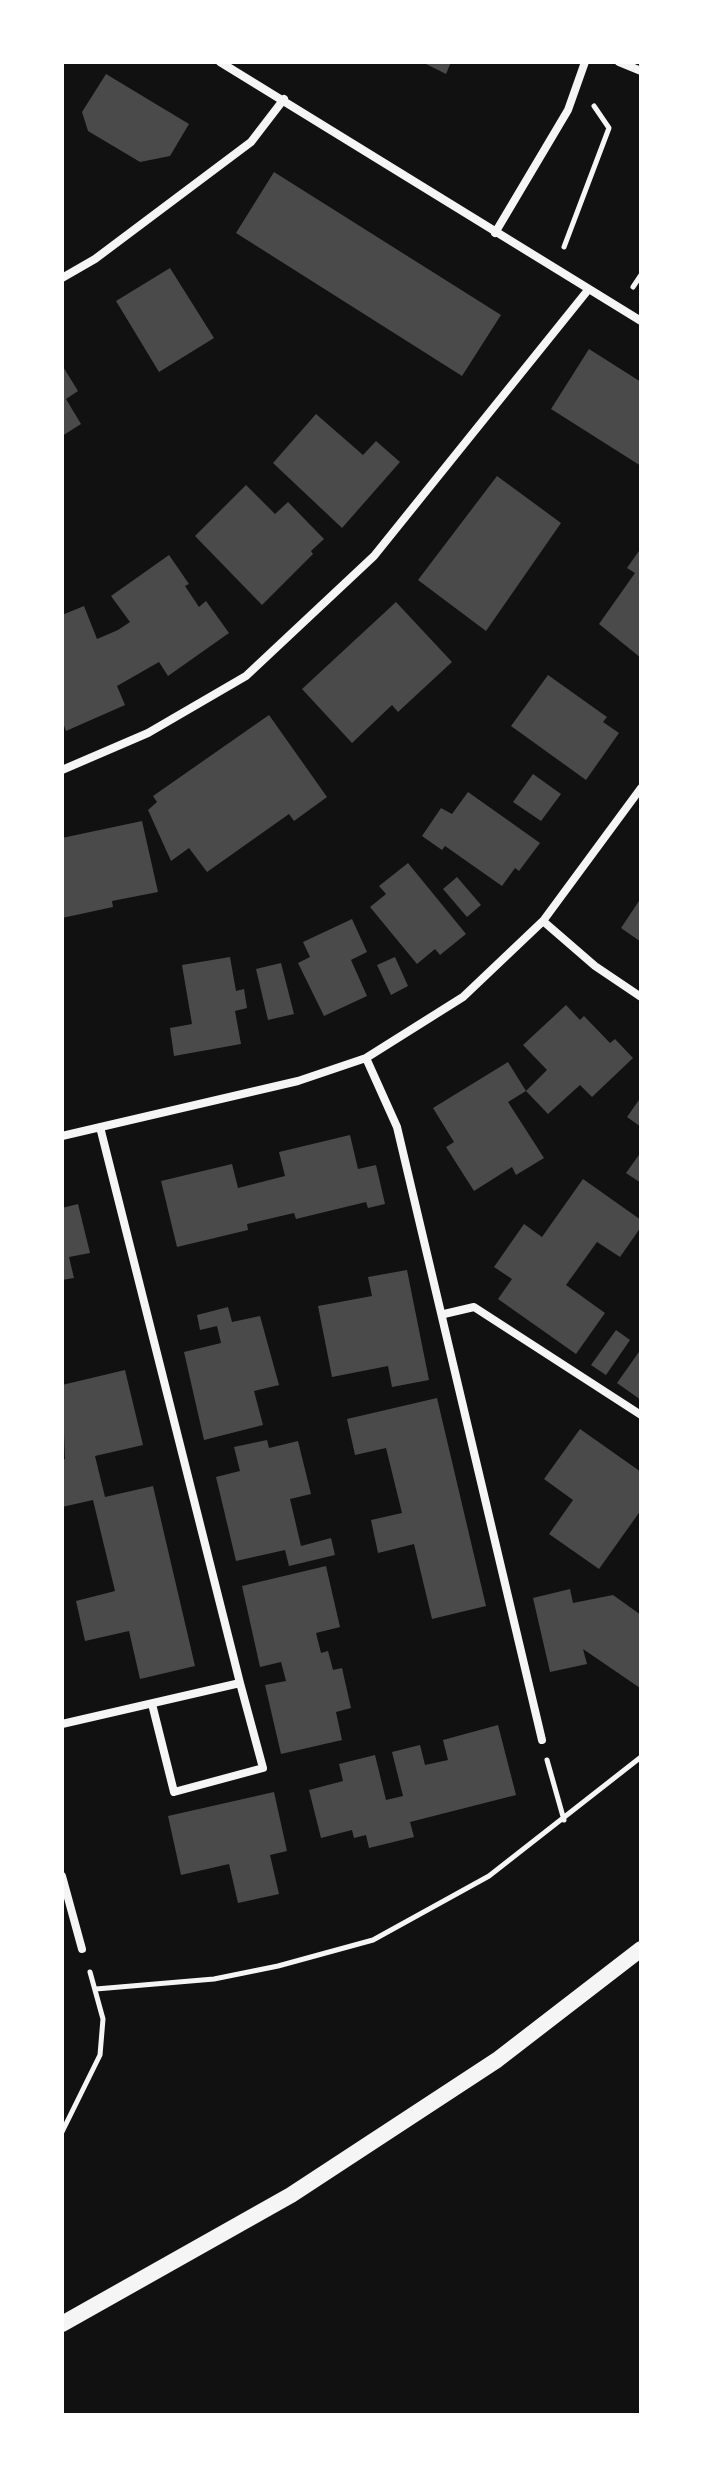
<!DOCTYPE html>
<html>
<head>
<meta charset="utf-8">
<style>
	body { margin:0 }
	#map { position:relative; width:703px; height:2477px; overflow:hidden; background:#111; font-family:Jost,sans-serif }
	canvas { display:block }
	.frame { position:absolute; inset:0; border:64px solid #fff; pointer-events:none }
</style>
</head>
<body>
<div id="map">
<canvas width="703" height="2477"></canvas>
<div class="frame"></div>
</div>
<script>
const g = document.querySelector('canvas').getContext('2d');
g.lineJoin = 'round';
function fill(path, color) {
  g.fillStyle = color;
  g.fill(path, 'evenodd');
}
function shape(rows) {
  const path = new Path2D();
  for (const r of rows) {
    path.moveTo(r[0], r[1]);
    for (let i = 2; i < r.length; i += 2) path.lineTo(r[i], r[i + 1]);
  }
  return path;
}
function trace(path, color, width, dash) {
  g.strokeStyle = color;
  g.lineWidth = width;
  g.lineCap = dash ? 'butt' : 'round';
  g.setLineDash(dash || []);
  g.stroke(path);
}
const building = shape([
	[422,62,451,62,446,74],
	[106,74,189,124,170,156,140,162,88,131,82,112],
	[274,172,501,315,462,376,236,233],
	[170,268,214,338,159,372,116,301],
	[589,349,641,382,641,466,551,409],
	[62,365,78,391,66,399,81,424,62,436],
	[316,414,363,455,376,441,400,462,342,528,273,463],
	[497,476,561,523,486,631,418,580],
	[246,485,275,514,288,502,324,539,311,551,313,554,262,605,195,536],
	[641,548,641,658,599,624,635,573,627,568],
	[169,555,189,584,185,586,199,607,206,601,229,633,168,676,159,662,117,686,125,705,66,731,62,720,62,615,84,606,97,639,118,630,130,622,111,596],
	[396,602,452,662,398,712,392,705,352,743,302,689],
	[548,675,607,717,603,722,619,733,586,780,511,726],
	[269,715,327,797,294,821,289,814,207,872,189,848,171,861,148,810,157,802,153,796],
	[533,774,561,794,541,821,513,802],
	[468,792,540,843,519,871,515,868,502,886,445,846,442,850,422,836,441,808,452,814],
	[142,821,158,892,112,901,113,907,62,918,62,838],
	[408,863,466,934,440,955,435,949,417,964,370,907,386,894,379,886],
	[457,877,481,905,467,917,443,889],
	[641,898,641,942,621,928],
	[352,919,367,952,351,960,367,996,324,1016,298,963,310,957,303,942],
	[230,957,236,991,244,989,247,1008,235,1011,241,1044,174,1056,170,1028,192,1024,182,965],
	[395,957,408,986,391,995,377,965],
	[281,963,294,1014,268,1020,256,969],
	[566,1005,580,1020,584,1016,610,1043,615,1039,633,1058,592,1097,580,1085,548,1114,526,1091,547,1070,523,1045],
	[508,1062,526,1091,508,1102,544,1158,516,1175,512,1167,474,1191,446,1147,454,1142,433,1108],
	[641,1097,641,1127,627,1117],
	[350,1135,358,1169,376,1165,385,1204,368,1208,366,1202,296,1219,294,1213,247,1224,248,1230,177,1247,161,1181,232,1164,238,1188,285,1176,279,1152],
	[641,1152,641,1183,626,1173],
	[583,1179,641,1220,641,1227,620,1257,597,1242,566,1285,605,1313,576,1354,498,1299,512,1279,494,1267,524,1224,542,1237],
	[78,1204,90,1253,69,1257,74,1278,62,1280,62,1208],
	[407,1270,429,1380,392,1387,388,1366,332,1377,318,1306,372,1296,368,1277],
	[228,1307,232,1322,260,1316,279,1385,254,1391,263,1425,204,1440,184,1352,221,1343,217,1326,200,1330,197,1315],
	[616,1330,630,1340,606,1375,591,1365],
	[641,1349,641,1400,617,1383],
	[125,1370,143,1445,95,1456,105,1497,153,1486,195,1666,140,1679,129,1631,85,1641,76,1601,115,1591,93,1500,62,1507,62,1460,65,1459,62,1385],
	[437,1398,486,1606,432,1619,414,1544,378,1553,371,1520,402,1513,386,1448,355,1455,347,1419],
	[580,1429,641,1472,641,1510,599,1569,549,1534,573,1500,544,1479],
	[267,1440,269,1448,298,1441,311,1494,290,1499,301,1546,331,1538,335,1555,289,1566,285,1550,236,1561,216,1477,240,1471,234,1447],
	[326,1566,340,1627,316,1633,321,1653,328,1651,333,1670,342,1668,351,1708,336,1712,342,1740,281,1754,265,1685,286,1681,281,1662,260,1667,242,1586],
	[570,1589,573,1603,613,1595,641,1615,640,1688,583,1649,587,1664,550,1672,533,1598],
	[498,1725,516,1795,410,1822,414,1837,369,1848,366,1835,354,1838,352,1830,321,1838,309,1790,343,1781,339,1764,375,1755,386,1800,403,1796,392,1752,420,1745,425,1765,448,1760,443,1740],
	[274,1792,287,1851,270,1855,279,1894,238,1903,229,1864,181,1875,168,1816]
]);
const path = shape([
	[564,247,609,128,594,106],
	[633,287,641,275],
	[547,1760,564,1820],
	[96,1989,214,1979,278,1966,373,1940,489,1876,641,1757],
	[62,2132,100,2055,103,2019,90,1972]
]);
const minor = shape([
	[220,62,641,321],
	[619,62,641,71],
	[495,233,568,110,585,62],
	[62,278,95,259,251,142,284,99],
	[62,770,148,733,246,676,374,556,588,290],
	[543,921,595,966,641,997],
	[366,1058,397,1127,542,1740],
	[62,1136,298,1081,366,1058,463,997,543,921,641,788],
	[444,1314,474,1307,641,1415],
	[152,1704,174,1792,263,1768,240,1683],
	[62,1724,240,1683,100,1127],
	[62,1876,82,1949]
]);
const secondary = shape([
	[62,2324,291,2195,497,2060,641,1949]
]);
fill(building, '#4a4a4a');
trace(path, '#f5f5f5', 5);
trace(minor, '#f5f5f5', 8);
trace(secondary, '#f5f5f5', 16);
</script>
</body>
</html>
